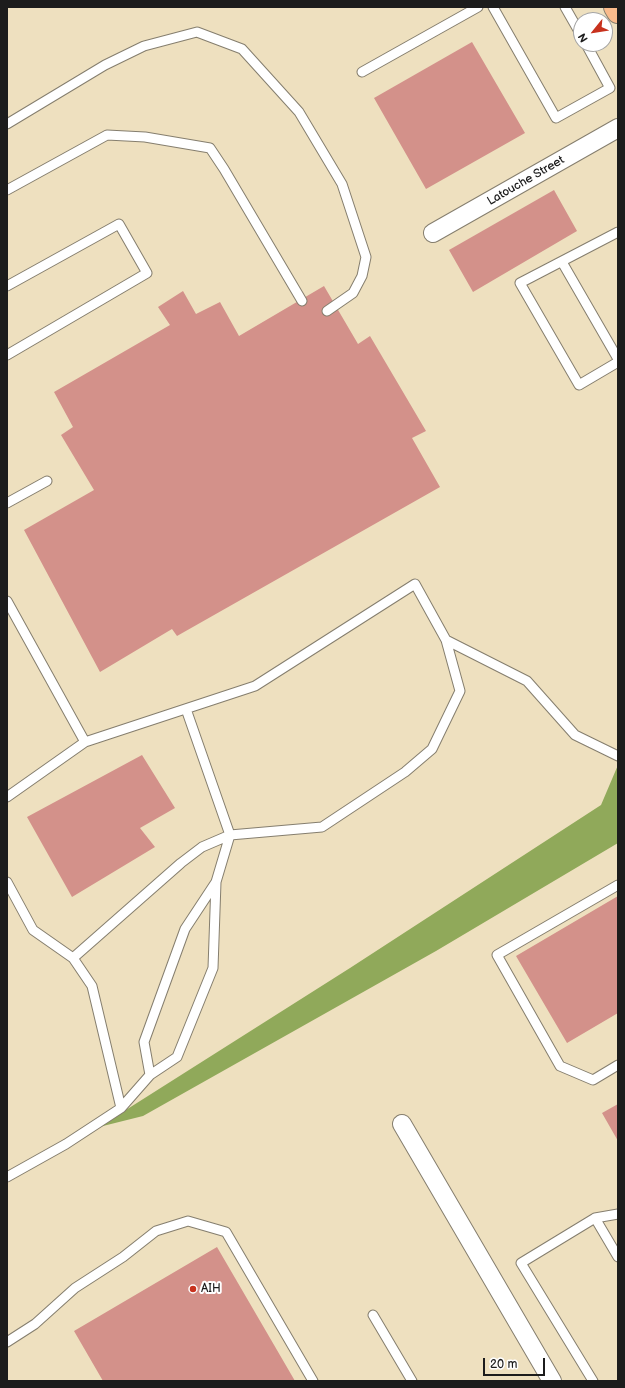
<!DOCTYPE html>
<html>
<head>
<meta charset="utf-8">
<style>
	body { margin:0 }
	#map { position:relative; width:625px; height:1388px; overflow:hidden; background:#eee0bf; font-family:"Balsamiq Sans",sans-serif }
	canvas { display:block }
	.frame { position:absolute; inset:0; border:8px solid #1c1c1c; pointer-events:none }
	.north { position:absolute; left:573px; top:12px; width:40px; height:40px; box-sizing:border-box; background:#fff; border:1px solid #a4a4a4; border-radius:50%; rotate:240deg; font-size:11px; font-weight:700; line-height:16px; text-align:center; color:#1c1c1c }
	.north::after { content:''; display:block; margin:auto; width:14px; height:18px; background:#c8321e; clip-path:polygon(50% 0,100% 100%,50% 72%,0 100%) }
	.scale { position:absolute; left:483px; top:1358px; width:62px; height:18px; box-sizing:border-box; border:2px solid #1c1c1c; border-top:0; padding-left:5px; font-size:12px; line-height:14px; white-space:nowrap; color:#1c1c1c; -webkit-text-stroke:3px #fff; paint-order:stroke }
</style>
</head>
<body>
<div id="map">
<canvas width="625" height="1388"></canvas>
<div class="frame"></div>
<div class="north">N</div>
<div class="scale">20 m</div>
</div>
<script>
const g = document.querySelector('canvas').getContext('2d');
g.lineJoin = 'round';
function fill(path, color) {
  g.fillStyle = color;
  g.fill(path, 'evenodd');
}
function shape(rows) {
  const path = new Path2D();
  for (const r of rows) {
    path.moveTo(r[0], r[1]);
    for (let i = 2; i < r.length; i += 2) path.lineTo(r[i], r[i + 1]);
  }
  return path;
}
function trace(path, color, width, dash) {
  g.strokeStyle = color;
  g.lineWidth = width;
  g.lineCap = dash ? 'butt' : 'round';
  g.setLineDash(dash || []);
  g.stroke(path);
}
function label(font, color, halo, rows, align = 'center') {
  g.font = font + ' "Balsamiq Sans",sans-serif';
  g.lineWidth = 4;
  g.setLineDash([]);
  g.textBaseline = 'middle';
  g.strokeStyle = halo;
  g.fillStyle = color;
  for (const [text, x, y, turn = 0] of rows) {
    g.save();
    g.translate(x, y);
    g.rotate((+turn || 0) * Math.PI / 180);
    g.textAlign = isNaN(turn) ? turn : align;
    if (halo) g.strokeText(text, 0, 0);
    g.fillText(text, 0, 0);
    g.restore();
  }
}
const forest = shape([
	[618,765,618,843,436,951,143,1116,99,1127,350,968,601,805]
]);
const building = shape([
	[472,42,525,133,426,189,374,98],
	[554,190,577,231,473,292,449,250],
	[324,286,358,344,370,336,426,431,412,438,440,487,177,636,172,629,100,672,24,530,94,490,61,435,73,427,54,392,170,325,158,307,183,291,196,314,220,302,239,336],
	[142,755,175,808,140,828,155,847,72,897,27,817],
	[618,896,618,1013,567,1043,516,956],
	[618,1104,618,1141,602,1113],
	[217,1247,295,1381,103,1381,74,1331]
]);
const service = shape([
	[493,7,556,118,610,88,586,44],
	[565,7,581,35],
	[362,72,478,7],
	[7,124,105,65,144,46,197,32,242,49,299,112,342,184,366,257,362,276,353,293,327,311],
	[7,190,107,135,145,137,210,148,224,169,302,301],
	[618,232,520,283,579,385,618,362],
	[562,262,618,359],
	[7,286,119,224,147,273,7,355],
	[7,503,47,481],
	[7,601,85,742,255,686,415,584,446,640,460,691,432,749,405,772,322,827,230,835,216,882,213,968,177,1057,150,1075,121,1108,66,1144,7,1177],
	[446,640,527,681,575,735,618,756],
	[7,797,85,742],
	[7,882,33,930,73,958,92,986,121,1108],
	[618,885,497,955,560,1066,593,1080,618,1065],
	[73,958,181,863,202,847,230,835,186,709],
	[150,1075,144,1042,185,929,216,882],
	[595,1218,618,1257],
	[373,1315,412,1381],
	[7,1342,35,1324,75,1288,123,1257,156,1231,188,1221,226,1232,313,1381],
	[593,1381,521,1263,595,1218,618,1214]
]);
const minor = shape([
	[433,233,618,128],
	[402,1124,552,1381]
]);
const primary = shape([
	[615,7,618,12]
]);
const markers = [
	[193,1289,4,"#c8321e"]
];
const streetNames = [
	["Latouche Street",526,181,-30]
];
const poiNames = [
	["AIH",201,1289]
];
fill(forest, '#90a95a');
fill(building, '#d3918a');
trace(service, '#857e6e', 11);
trace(minor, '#857e6e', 20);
trace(primary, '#857e6e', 24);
trace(service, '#fff', 9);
trace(minor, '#fff', 18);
trace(primary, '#fabb8c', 22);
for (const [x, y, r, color] of markers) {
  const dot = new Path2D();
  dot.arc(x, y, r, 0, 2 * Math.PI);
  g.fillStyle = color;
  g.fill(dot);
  trace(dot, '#fff', 1.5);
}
label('12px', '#1c1c1c', '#fff', streetNames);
label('12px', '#1c1c1c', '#fff', poiNames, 'left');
</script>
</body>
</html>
